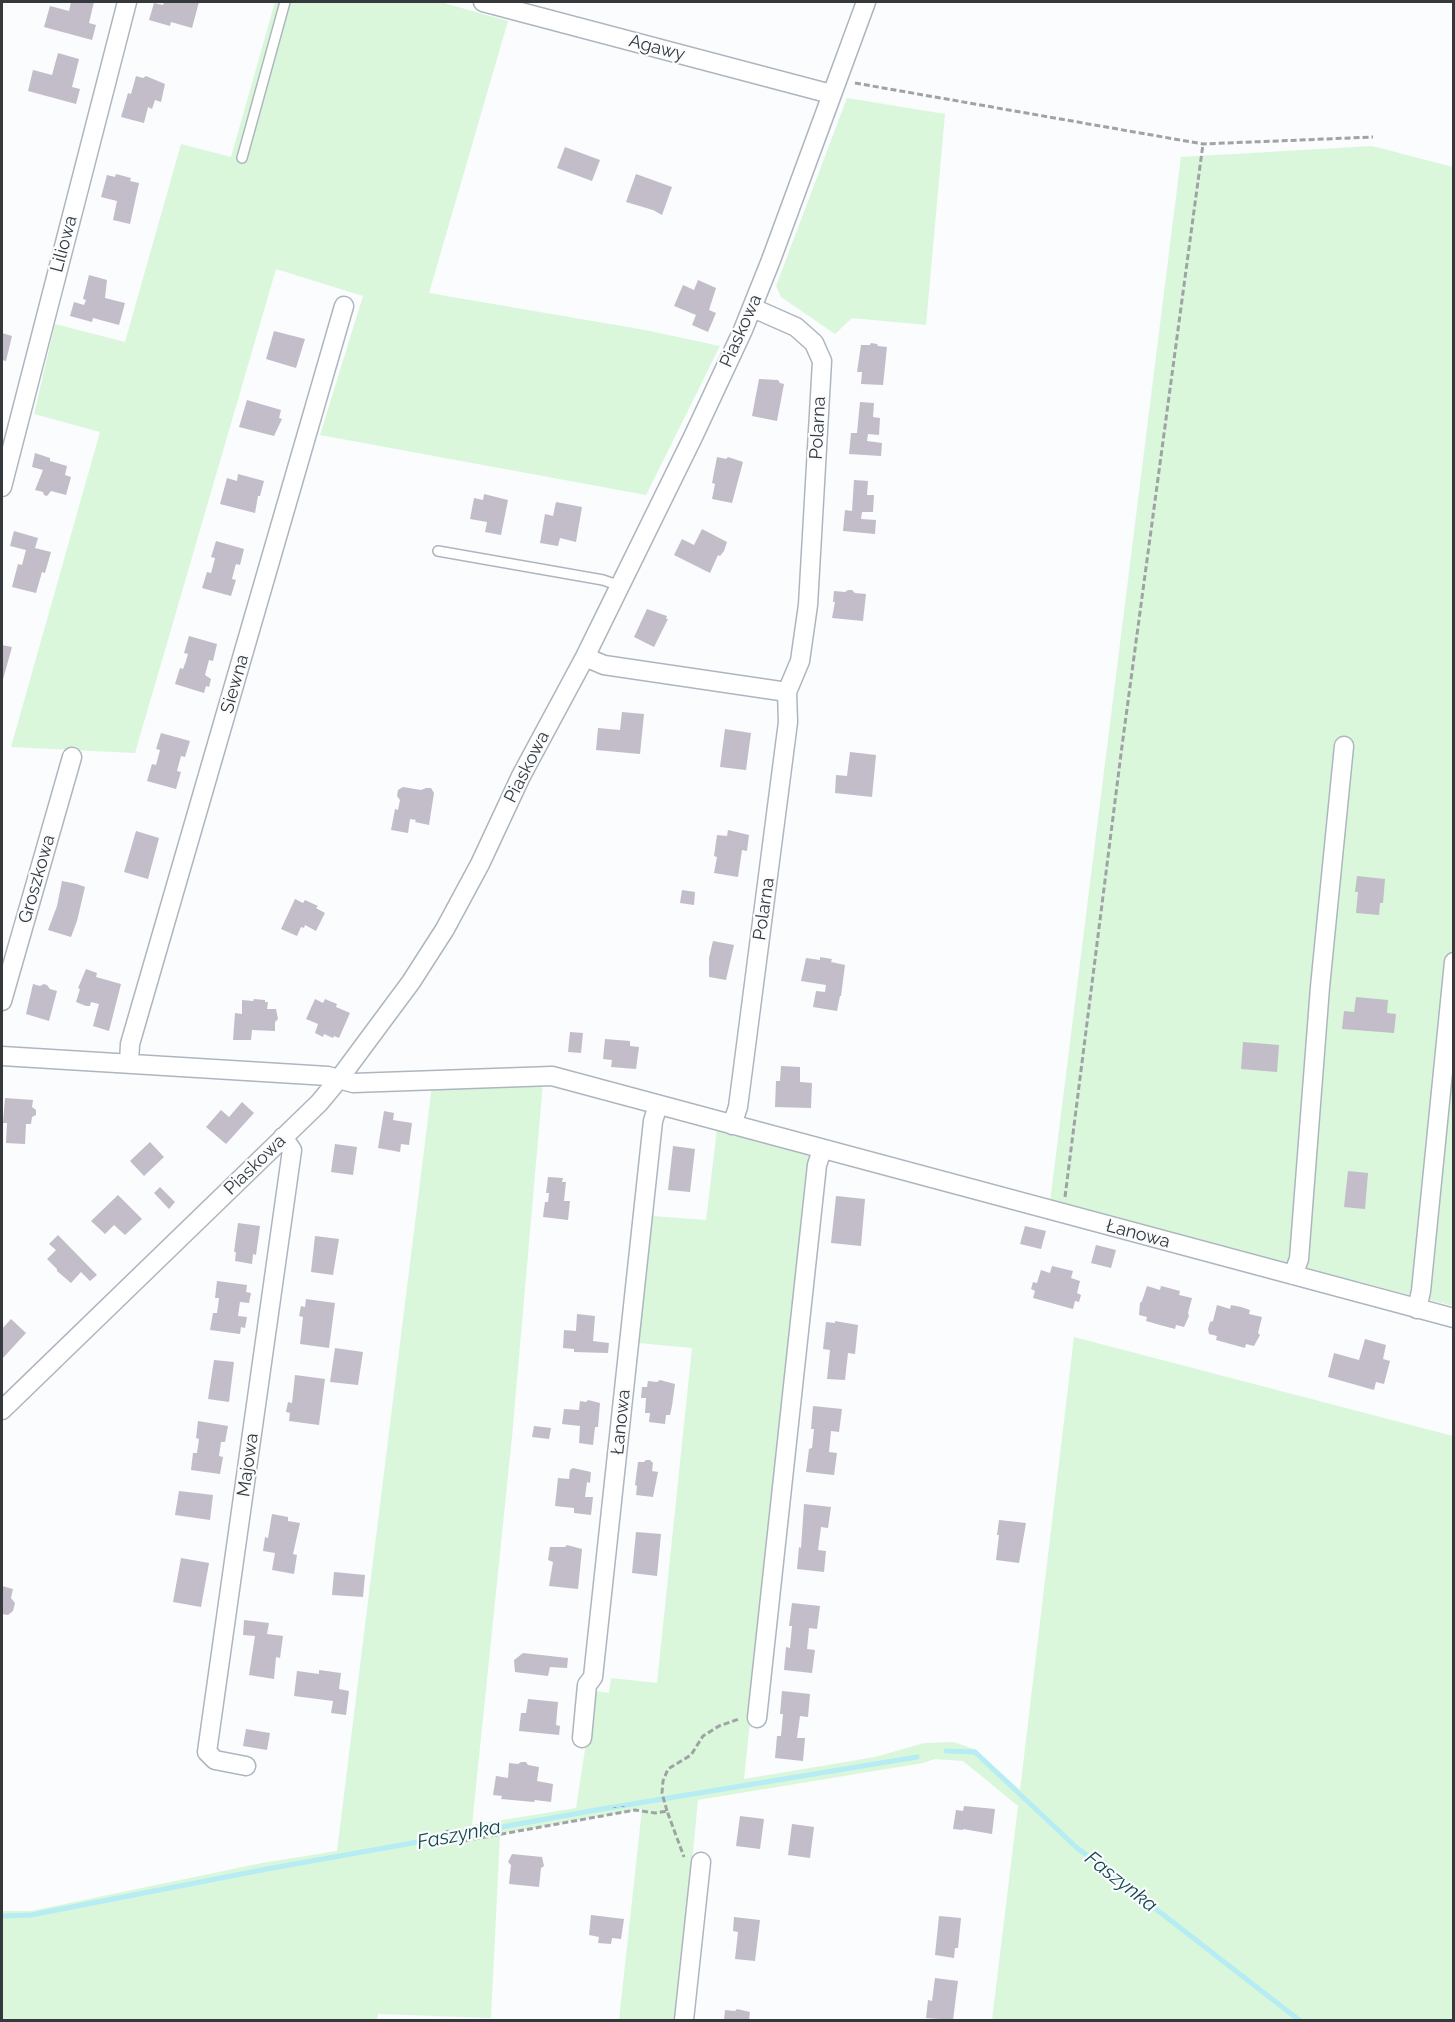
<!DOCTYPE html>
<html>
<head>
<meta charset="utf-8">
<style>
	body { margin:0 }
	#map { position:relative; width:1455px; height:2022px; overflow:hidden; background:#fafcfe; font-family:Raleway,sans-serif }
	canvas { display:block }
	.frame { position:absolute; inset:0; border:3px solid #35393c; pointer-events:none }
</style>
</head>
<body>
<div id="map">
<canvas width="1455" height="2022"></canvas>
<div class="frame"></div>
</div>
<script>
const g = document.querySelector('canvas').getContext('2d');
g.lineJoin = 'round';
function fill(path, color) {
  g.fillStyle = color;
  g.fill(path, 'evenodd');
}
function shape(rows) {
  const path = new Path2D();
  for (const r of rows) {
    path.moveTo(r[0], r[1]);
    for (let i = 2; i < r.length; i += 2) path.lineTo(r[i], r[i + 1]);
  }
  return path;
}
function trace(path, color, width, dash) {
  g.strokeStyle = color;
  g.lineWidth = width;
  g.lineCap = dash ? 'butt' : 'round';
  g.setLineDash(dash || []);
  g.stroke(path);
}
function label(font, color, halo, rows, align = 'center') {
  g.font = font + ' Raleway,sans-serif';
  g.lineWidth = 4.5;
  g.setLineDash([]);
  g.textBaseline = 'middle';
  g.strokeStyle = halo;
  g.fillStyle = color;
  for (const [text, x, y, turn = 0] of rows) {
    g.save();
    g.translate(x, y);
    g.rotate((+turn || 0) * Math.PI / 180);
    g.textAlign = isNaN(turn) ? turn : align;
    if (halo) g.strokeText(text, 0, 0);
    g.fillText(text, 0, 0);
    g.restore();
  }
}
const green = shape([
	[275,2,440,2,508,21,429,293,645,330,720,346,646,495,320,435,363,296,276,269,135,753,11,747,100,432,34,414,55,324,125,342,181,144,231,157],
	[847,98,945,114,926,325,852,318,835,334,781,297,776,286],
	[1372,146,1453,167,1453,1306,1050,1202,1181,157],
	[543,1083,512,1437,472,1825,576,1808,594,1691,609,1693,611,1678,657,1683,692,1348,638,1343,652,1216,706,1220,717,1129,809,1156,744,1779,875,1757,924,1743,954,1742,976,1750,1020,1790,1074,1337,1453,1436,1453,2020,992,2020,1018,1806,963,1761,935,1759,923,1763,698,1800,677,2020,619,2020,642,1809,500,1834,491,2018,378,2014,377,2020,2,2020,2,1911,31,1911,262,1863,337,1851,432,1086]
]);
const stream = shape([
	[946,1751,975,1752,1076,1847,1299,2020],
	[2,1916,31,1915,267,1869,602,1809,917,1757]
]);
const building = shape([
	[71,2,94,2,89,23,96,25,92,40,44,27,50,6,69,11],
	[164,2,199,2,192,28,171,22,170,26,149,20,154,3,163,5],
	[58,53,79,59,72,87,80,89,76,104,28,91,33,70,52,75],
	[136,76,143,78,146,76,165,84,161,102,155,100,152,109,148,107,144,123,121,117,128,93,131,94],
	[565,147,600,160,592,181,557,168],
	[116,174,131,178,130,181,139,183,130,224,113,220,117,201,101,197,107,175,115,177],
	[636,174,672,187,662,215,653,210,626,202],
	[89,275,107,280,105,298,125,303,119,325,93,318,92,322,70,316,74,302,84,305,86,300,83,299],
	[698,280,716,288,709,310,716,313,708,332,692,325,696,315,674,306,683,285,694,290],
	[274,331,305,339,296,368,266,359],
	[2,333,12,336,6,361,2,360],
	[871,343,877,344,878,346,887,347,883,385,861,384,862,372,857,372,861,345,870,345],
	[759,379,778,380,780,383,784,384,777,421,752,416],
	[247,400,281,410,279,418,282,419,274,436,239,427],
	[860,402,874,403,873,417,880,418,879,435,868,434,867,441,882,443,881,456,849,454,851,433,857,433],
	[35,453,50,458,50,461,67,466,65,475,71,477,66,495,51,491,47,496,44,495,43,492,35,490,43,470,32,467],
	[717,457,726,459,728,457,743,462,732,503,712,499,715,484,712,483],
	[238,474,264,481,260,496,258,496,255,513,220,504,227,478,237,481],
	[854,480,868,481,867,495,874,495,873,512,862,512,861,519,876,520,875,534,843,531,845,510,852,511],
	[484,494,508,500,501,535,485,532,487,522,470,519,474,498,483,500],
	[556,502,582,507,576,542,560,538,558,546,540,543,545,514,553,516],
	[702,529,727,542,724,551,720,556,718,555,710,573,674,555,682,539,694,545],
	[14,531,38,538,35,548,51,552,45,573,42,572,36,593,12,587,18,564,22,565,26,550,10,546],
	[216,541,244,549,240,565,236,564,234,571,232,579,236,580,231,596,202,588,207,572,211,573,213,566,215,558,211,557],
	[848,590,852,590,855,593,866,594,863,621,832,618,835,602,833,602,834,591,845,592],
	[647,609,667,616,666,619,668,619,654,647,634,637],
	[189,636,217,644,213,661,209,660,205,675,211,679,209,687,206,686,204,693,175,684,180,668,183,669,186,661,188,654,184,653],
	[2,645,12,647,2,683],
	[622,712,644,714,640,754,596,750,598,728,620,730],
	[725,729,751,733,746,770,720,767],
	[161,733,190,741,185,757,181,756,177,771,181,772,176,789,147,781,152,764,156,765,160,750,156,749],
	[850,752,876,755,872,797,835,793,836,775,847,776],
	[403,787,421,790,426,788,431,788,434,793,429,825,415,822,416,820,410,819,408,833,391,830,395,809,398,810,400,800,397,796,398,790],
	[728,830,749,835,747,851,742,850,738,877,714,873,717,857,714,856,717,835,727,836],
	[136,831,159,838,148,879,124,872],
	[1357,876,1385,879,1383,903,1380,903,1379,915,1356,913,1358,892,1355,892],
	[62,881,77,884,85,887,77,921,71,937,48,930,57,906],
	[682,890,695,892,694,905,680,903],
	[295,899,303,903,305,900,318,906,316,908,325,913,316,931,305,925,304,928,301,927,297,936,281,929],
	[713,941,734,945,726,980,709,977,709,958],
	[820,957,832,959,831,962,845,965,841,996,840,996,837,1011,813,1007,816,991,825,992,826,985,801,981,806,958,820,960],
	[86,969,97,973,96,977,121,984,109,1031,93,1026,99,1004,91,1002,90,1006,86,1006,76,1002,80,989,78,988],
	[33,984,40,986,44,984,47,985,50,989,57,991,49,1021,26,1014],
	[1356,997,1388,1000,1387,1013,1396,1014,1394,1033,1342,1029,1344,1011,1354,1012],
	[254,999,265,1000,265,1002,268,1002,267,1009,276,1009,278,1019,275,1022,275,1031,252,1030,251,1040,233,1040,235,1013,242,1014,242,1000,253,1001],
	[315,999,323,1003,325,999,337,1004,336,1007,350,1013,339,1038,334,1036,333,1038,324,1034,323,1037,315,1033,318,1024,306,1019],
	[570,1032,583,1033,581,1053,568,1052],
	[605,1039,630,1041,630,1046,639,1047,636,1069,611,1067,612,1060,603,1059],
	[1243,1042,1279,1045,1277,1072,1241,1069],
	[781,1066,800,1067,800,1082,812,1083,811,1108,775,1107,776,1081,780,1081],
	[5,1098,33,1100,32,1107,36,1110,36,1115,32,1117,31,1124,26,1124,25,1144,6,1143,7,1123,3,1123],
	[242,1102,254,1113,226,1144,206,1127,221,1110,229,1117],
	[384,1111,394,1113,393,1120,412,1123,409,1145,401,1144,400,1152,378,1148],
	[150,1142,164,1157,144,1176,130,1161],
	[335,1144,357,1147,353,1175,331,1172],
	[673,1146,695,1149,690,1192,668,1190],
	[1348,1171,1368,1173,1365,1209,1344,1207],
	[548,1177,563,1178,562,1182,566,1182,564,1201,570,1201,568,1220,543,1217,545,1202,548,1202,549,1193,546,1193],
	[160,1187,175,1202,169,1209,154,1193],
	[118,1195,142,1219,125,1235,114,1225,105,1234,91,1221],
	[836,1196,865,1199,861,1246,831,1243],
	[238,1223,260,1226,256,1255,253,1254,252,1264,235,1261,236,1252,234,1252],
	[1025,1226,1046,1231,1041,1249,1020,1244],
	[58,1235,97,1275,90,1281,81,1272,71,1283,57,1271,57,1269,47,1259,56,1250,49,1244],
	[315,1236,339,1239,333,1275,311,1272],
	[1096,1245,1116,1250,1111,1268,1091,1263],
	[1052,1266,1073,1271,1071,1278,1080,1281,1077,1293,1081,1295,1079,1302,1075,1301,1073,1309,1033,1298,1035,1291,1031,1289,1033,1282,1037,1283,1041,1270,1050,1273],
	[217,1281,247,1285,246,1292,251,1293,249,1303,240,1302,238,1316,247,1317,245,1328,241,1327,240,1334,210,1330,213,1313,217,1313,218,1306,219,1298,215,1298],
	[1147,1286,1160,1290,1161,1286,1180,1291,1179,1295,1192,1298,1188,1313,1189,1316,1184,1327,1176,1325,1175,1329,1160,1325,1146,1321,1147,1317,1139,1315,1140,1303,1142,1301],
	[306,1299,335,1303,329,1348,300,1344,303,1317,299,1316,301,1306,305,1307],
	[1217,1305,1230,1309,1231,1305,1241,1307,1250,1310,1249,1314,1262,1317,1258,1333,1260,1335,1254,1346,1246,1344,1245,1348,1216,1340,1217,1336,1209,1334,1208,1329,1210,1322,1213,1321],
	[577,1314,595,1316,593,1341,609,1343,608,1353,574,1352,574,1349,563,1348,564,1330,576,1331],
	[11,1319,26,1333,2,1359,2,1329],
	[835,1321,858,1325,855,1354,848,1353,845,1380,827,1379,830,1350,823,1349,826,1322,835,1323],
	[1365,1339,1386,1345,1383,1359,1390,1361,1384,1384,1376,1382,1374,1390,1328,1377,1334,1353,1359,1360],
	[335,1348,363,1352,358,1385,330,1382],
	[214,1360,234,1362,229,1402,208,1399],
	[295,1375,325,1379,319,1425,289,1421,290,1413,286,1412,288,1402,292,1403],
	[660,1380,675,1384,672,1406,670,1415,666,1415,665,1424,649,1422,650,1413,645,1413,646,1398,641,1398,642,1387,647,1387,648,1381,657,1382],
	[588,1400,600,1403,598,1427,595,1427,593,1445,579,1443,580,1426,562,1424,564,1409,579,1410,580,1401,586,1402],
	[813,1406,842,1409,839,1432,831,1431,829,1452,837,1453,834,1475,806,1472,809,1449,812,1448,814,1429,811,1429],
	[198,1421,228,1426,225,1442,221,1442,219,1456,223,1457,220,1474,191,1470,193,1453,197,1453,199,1439,196,1438],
	[534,1426,551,1428,549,1439,532,1437],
	[646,1460,650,1460,653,1463,652,1471,658,1472,653,1497,636,1495,637,1486,635,1485,638,1462,644,1462],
	[573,1468,591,1472,590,1483,587,1482,585,1497,593,1497,591,1515,574,1513,574,1508,555,1506,558,1478,569,1479,570,1470],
	[179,1491,213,1495,210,1520,175,1515],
	[804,1504,831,1507,828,1528,821,1527,818,1550,826,1551,824,1572,797,1569,799,1547,801,1548],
	[272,1514,288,1517,288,1521,300,1523,293,1554,297,1555,294,1574,272,1570,275,1553,263,1551,265,1537,268,1538],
	[999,1520,1026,1523,1019,1563,996,1560,999,1535,997,1535],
	[636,1532,661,1534,657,1576,632,1573],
	[567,1545,582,1549,578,1589,549,1586,553,1562,548,1560,550,1547,565,1547],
	[181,1558,209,1563,201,1607,173,1602],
	[334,1572,365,1575,363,1597,332,1595],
	[2,1586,13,1589,11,1598,15,1603,13,1611,8,1615,2,1614],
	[792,1603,820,1606,817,1629,809,1628,808,1639,807,1649,815,1650,812,1673,784,1670,786,1647,790,1648,792,1626,789,1626],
	[244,1620,269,1623,267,1634,283,1636,280,1658,276,1657,274,1679,249,1675,255,1636,243,1635],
	[523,1653,568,1658,567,1668,550,1667,548,1676,515,1672,514,1660],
	[319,1670,341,1673,339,1689,349,1691,346,1715,331,1713,333,1701,294,1696,297,1671,319,1674],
	[782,1691,810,1694,808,1717,800,1716,797,1738,805,1738,803,1761,775,1758,777,1736,781,1736,783,1714,780,1714],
	[528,1699,558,1702,556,1725,560,1726,559,1735,519,1731,521,1713,526,1713],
	[246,1729,270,1733,267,1750,243,1746],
	[521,1762,526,1762,528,1765,539,1767,537,1781,553,1784,551,1802,535,1800,534,1802,501,1799,502,1796,493,1795,496,1776,508,1778,509,1763,518,1764],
	[964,1806,995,1809,992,1834,963,1829,963,1830,953,1829,956,1810,963,1811],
	[740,1816,764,1819,760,1849,736,1846],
	[792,1824,814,1827,810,1858,788,1855],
	[512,1854,542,1857,544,1866,541,1868,539,1887,509,1884,511,1865,508,1862],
	[591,1915,624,1919,621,1939,612,1938,611,1944,598,1943,599,1937,589,1935],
	[939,1916,961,1918,958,1948,955,1948,954,1958,935,1955],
	[734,1917,760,1920,755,1961,735,1959,738,1932,733,1931],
	[935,1978,958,1981,953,2020,926,2018,928,2000,932,2001],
	[737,2009,750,2012,749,2020,724,2020,725,2010,735,2011]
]);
const path = shape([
	[855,83,1203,144,1373,137],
	[1065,1197,1122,746,1203,144],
	[623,1806,623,1807],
	[615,1807,615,1808],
	[667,1811,662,1793,663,1781,668,1769,691,1755,703,1736,719,1726,739,1719],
	[447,1830,452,1843,635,1810,655,1813,667,1811,684,1857]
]);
const lane = shape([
	[242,158,285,2],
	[438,551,603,580,620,586]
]);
const street = shape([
	[483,2,831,94],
	[2,487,127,2],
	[585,657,604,665,787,692],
	[2,1001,72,757],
	[2,1056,328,1076,353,1083,552,1076,1454,1318],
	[129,1063,130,1044,344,306],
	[732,1125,738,1107,788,722,787,692,800,661,808,605,822,361,814,343,796,327,753,308],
	[1293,1275,1299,1259,1320,987,1344,746],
	[1417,1309,1421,1291,1454,962],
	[2,1410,319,1103,339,1079,411,982,445,929,480,864,521,776,585,657,693,437,743,330,771,260,866,2],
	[757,1718,817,1165,822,1150],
	[582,1738,587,1685,593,1677,653,1121,658,1105],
	[246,1766,215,1760,207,1752,292,1150,283,1137],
	[684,2020,701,1862]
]);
const streetNames = [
	["Agawy",657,48,15],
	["Liliowa",64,244,-75],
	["Piaskowa",741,331,-66],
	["Polarna",818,428,-87],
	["Siewna",235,684,-74],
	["Piaskowa",527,767,-63],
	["Groszkowa",37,879,-74],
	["Polarna",764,909,-82],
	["Piaskowa",255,1165,-44],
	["Łanowa",1138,1234,15],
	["Łanowa",621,1422,-84],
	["Majowa",248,1465,-82]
];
const waterNames = [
	["Faszynka",459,1835,-11],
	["Faszynka",1121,1882,38]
];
fill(green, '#daf7db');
trace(stream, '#b6ecf3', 5);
fill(building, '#c2bdc8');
trace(lane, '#adb6bf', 12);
trace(street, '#adb6bf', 21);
trace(path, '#a0a3a5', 3, [6, 3]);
trace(lane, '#fff', 9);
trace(street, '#fff', 18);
label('18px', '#35393c', '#fafcfe', streetNames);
label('italic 20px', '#17474d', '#fafcfe', waterNames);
</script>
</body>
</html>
